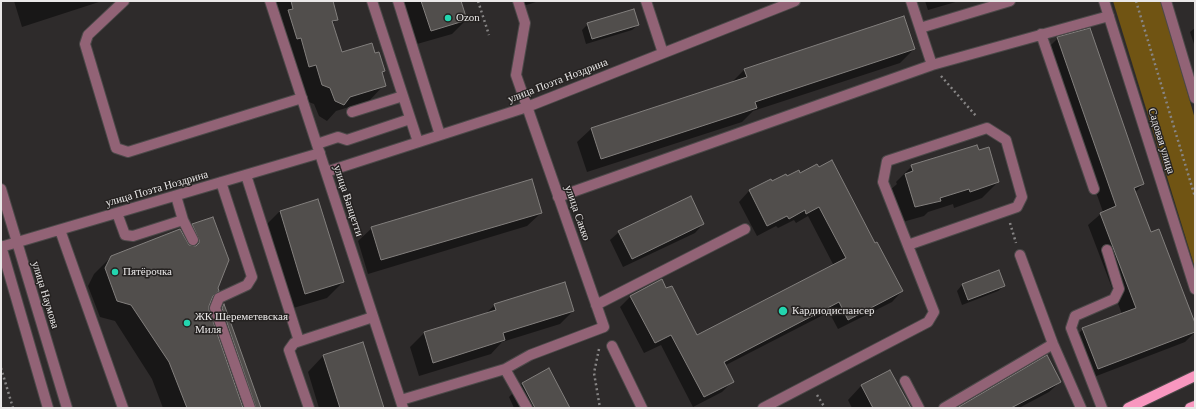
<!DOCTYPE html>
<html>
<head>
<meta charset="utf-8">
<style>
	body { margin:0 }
	#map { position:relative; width:1196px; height:409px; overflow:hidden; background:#2e2b2b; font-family:Georgia,serif }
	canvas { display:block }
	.frame { position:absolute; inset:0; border:2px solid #eae8e8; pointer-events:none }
</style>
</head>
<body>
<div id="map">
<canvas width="1196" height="409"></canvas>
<div class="frame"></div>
</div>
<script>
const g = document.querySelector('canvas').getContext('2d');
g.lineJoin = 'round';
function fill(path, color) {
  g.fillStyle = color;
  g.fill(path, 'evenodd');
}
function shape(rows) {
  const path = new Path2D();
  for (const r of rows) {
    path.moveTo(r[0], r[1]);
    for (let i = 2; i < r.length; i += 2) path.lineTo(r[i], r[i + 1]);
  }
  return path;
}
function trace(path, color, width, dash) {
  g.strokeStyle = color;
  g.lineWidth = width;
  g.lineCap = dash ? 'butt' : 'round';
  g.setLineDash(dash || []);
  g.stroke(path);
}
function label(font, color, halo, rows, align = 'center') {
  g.font = font + ' Georgia,serif';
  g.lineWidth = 3;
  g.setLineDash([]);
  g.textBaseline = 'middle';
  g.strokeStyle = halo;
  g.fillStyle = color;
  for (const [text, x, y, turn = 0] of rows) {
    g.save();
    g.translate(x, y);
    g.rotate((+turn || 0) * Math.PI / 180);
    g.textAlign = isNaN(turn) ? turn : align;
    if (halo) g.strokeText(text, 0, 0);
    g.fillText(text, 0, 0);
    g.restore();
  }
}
const forest = shape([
	[1113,1,1161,1,1195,119,1195,268]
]);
const shadow = shape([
	[14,1,102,1,22,27],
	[270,1,325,1,337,19,332,24,341,54,375,54,384,70,381,73,384,85,369,101,336,111,327,121,319,116,314,104,306,101,285,53,281,54,273,27,277,23],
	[403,1,460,1,466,20,452,34,417,44],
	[515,1,539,1,517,8],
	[925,1,959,1,928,10],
	[588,24,638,25,632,30,586,44,582,30],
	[1195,28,1195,47,1190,32],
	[1058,38,1143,184,1135,193,1150,234,1195,326,1195,332,1185,342,1086,380,1071,341,1083,329,1122,314,1088,225,1103,212,1046,50],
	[914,49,900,63,753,111,742,122,587,172,577,142,591,129,731,83,745,69],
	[912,166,998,182,982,198,954,208,953,204,928,212,924,216,899,223,889,191,897,184,896,182],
	[800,174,875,244,902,291,892,302,838,329,829,312,724,366,733,381,722,392,693,407,661,345,644,353,620,307,631,296,697,337,834,266,808,216,796,223,794,220,778,228,776,226,757,236,739,202,749,191,770,180,771,182],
	[318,200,343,282,327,298,290,309,264,227,280,211],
	[541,213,527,226,368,274,358,241,372,228],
	[213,218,211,297,208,305,211,318,223,305,260,408,163,408,152,379,115,321,100,317,88,286,94,274,112,256,183,236,193,225],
	[703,224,695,233,623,267,610,240,619,232],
	[962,285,1004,286,998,291,962,305,957,291],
	[495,305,573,311,560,324,502,342,491,354,419,376,410,347,424,333,485,314],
	[323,356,383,408,319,408,308,372],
	[889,371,910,408,852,408,848,400,861,386],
	[1060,382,1049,392,1019,408,959,408],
	[522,384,569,408,514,408,509,397]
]);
const building = shape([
	[291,1,333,1,338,20,332,21,342,52,372,43,375,53,379,52,385,71,382,72,386,86,350,97,344,105,335,101,330,88,322,85,316,65,309,67,301,38,297,39,288,10,293,9,291,1],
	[421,1,461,1,467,20,431,31,421,1],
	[634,9,639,25,592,39,587,23,634,9],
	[904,16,915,49,755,102,757,108,601,159,591,128,747,77,744,69,904,16],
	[1090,28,1144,184,1134,188,1151,232,1159,229,1195,323,1195,332,1098,369,1082,328,1136,308,1100,213,1116,206,1057,37,1090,28],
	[977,145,979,150,989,147,999,182,970,192,969,189,940,198,941,201,915,207,905,174,913,171,911,165,977,145],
	[832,160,875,243,877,242,903,291,848,320,839,302,724,362,734,382,704,397,671,335,655,343,630,296,662,279,666,288,672,286,697,335,846,258,819,207,806,214,805,210,789,219,787,216,767,226,749,190,771,179,772,181,786,174,787,176,799,170,800,173,817,164,819,167,832,160],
	[532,179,542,213,381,260,371,227,532,179],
	[691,196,704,224,632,259,618,231,691,196],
	[318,199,344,282,305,294,280,211,318,199],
	[213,217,229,260,218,288,219,291,213,296,209,306,209,310,243,408,187,408,169,362,131,305,117,301,105,268,111,256,180,229,189,245,196,246,199,243,199,240,192,224,213,217],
	[999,270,1005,286,968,300,962,284,999,270],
	[565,282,574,311,503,333,505,340,433,363,424,332,496,310,494,304,565,282],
	[224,304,261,408,256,408,222,308,224,304],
	[363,342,384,408,340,408,323,355,363,342],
	[1047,355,1061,382,1011,408,957,408,1047,355],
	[549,368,570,408,535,408,522,383,549,368],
	[890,370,911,408,873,408,861,385,890,370]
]);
const path = shape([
	[478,1,489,35],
	[1136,1,1195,197],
	[941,76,977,117],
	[1010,223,1016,243],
	[599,349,594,373,600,408],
	[1,368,13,408],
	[817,395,825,408]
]);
const minor = shape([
	[124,1,88,35,85,44,116,148,128,152,302,98],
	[270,1,403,408],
	[372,1,418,142],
	[398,1,440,135],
	[646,1,663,53],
	[911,1,932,65],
	[1104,1,1195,289],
	[1166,1,1195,98],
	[920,28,1010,1],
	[1041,34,1094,189],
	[352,112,403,96],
	[317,144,338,137,347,140,410,119],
	[326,172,527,107,795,1],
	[246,175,299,341],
	[221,182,252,277,247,285,219,298,215,308,250,408],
	[1,189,67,408],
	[176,196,183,220,193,240],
	[558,197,932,65,1109,16],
	[117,213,125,235,133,236,183,220],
	[60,230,123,408],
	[1,246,48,408],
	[1,247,320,153],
	[1020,255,1053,344,1081,408],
	[596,305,745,229],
	[612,346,642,408],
	[505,369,527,408],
	[905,381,919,408],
	[401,400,505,369,530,355,604,327,516,75,525,23,518,1],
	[309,408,289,350,294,343,373,317],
	[763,408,928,322,934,312,883,182,887,161,987,128,1006,140,1022,197,1017,207,908,245],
	[944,408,1053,344],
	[1102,408,1071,328,1075,316,1114,299,1119,289,1107,250]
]);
const major = shape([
	[1128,408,1195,376],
	[1190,408,1195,406]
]);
const markers = [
	[448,18,4,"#23d5af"],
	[115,272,4,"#23d5af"],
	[783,311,5,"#23d5af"],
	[187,323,4,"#23d5af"]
];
const poiNames = [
	["Ozon",456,18],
	["Пятёрочка",123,272],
	["Кардиодиспансер",792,311],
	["ЖК Шереметевская",195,317],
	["Миля",195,330]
];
const streetNames = [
	["улица Поэта Ноздрина",558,81,-21],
	["Садовая улица",1161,141,73],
	["улица Поэта Ноздрина",157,189,-16],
	["улица Ванцетти",348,201,72],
	["улица Сакко",577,213,71],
	["улица Наумова",45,295,73]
];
fill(forest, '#705413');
fill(shadow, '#0007');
fill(building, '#514e4c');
trace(building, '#827f7d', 1);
trace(minor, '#4c4949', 12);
trace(major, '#4c4949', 12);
trace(path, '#878585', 2.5, [2, 3]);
trace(minor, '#926376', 10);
trace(major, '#f897bf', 10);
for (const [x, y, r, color] of markers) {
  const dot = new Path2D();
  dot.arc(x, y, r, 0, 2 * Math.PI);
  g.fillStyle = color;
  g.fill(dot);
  trace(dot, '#252221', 1.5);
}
label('11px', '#eae8e8', '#252221', poiNames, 'left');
label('11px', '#eae8e8', '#252221', streetNames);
</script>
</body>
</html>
